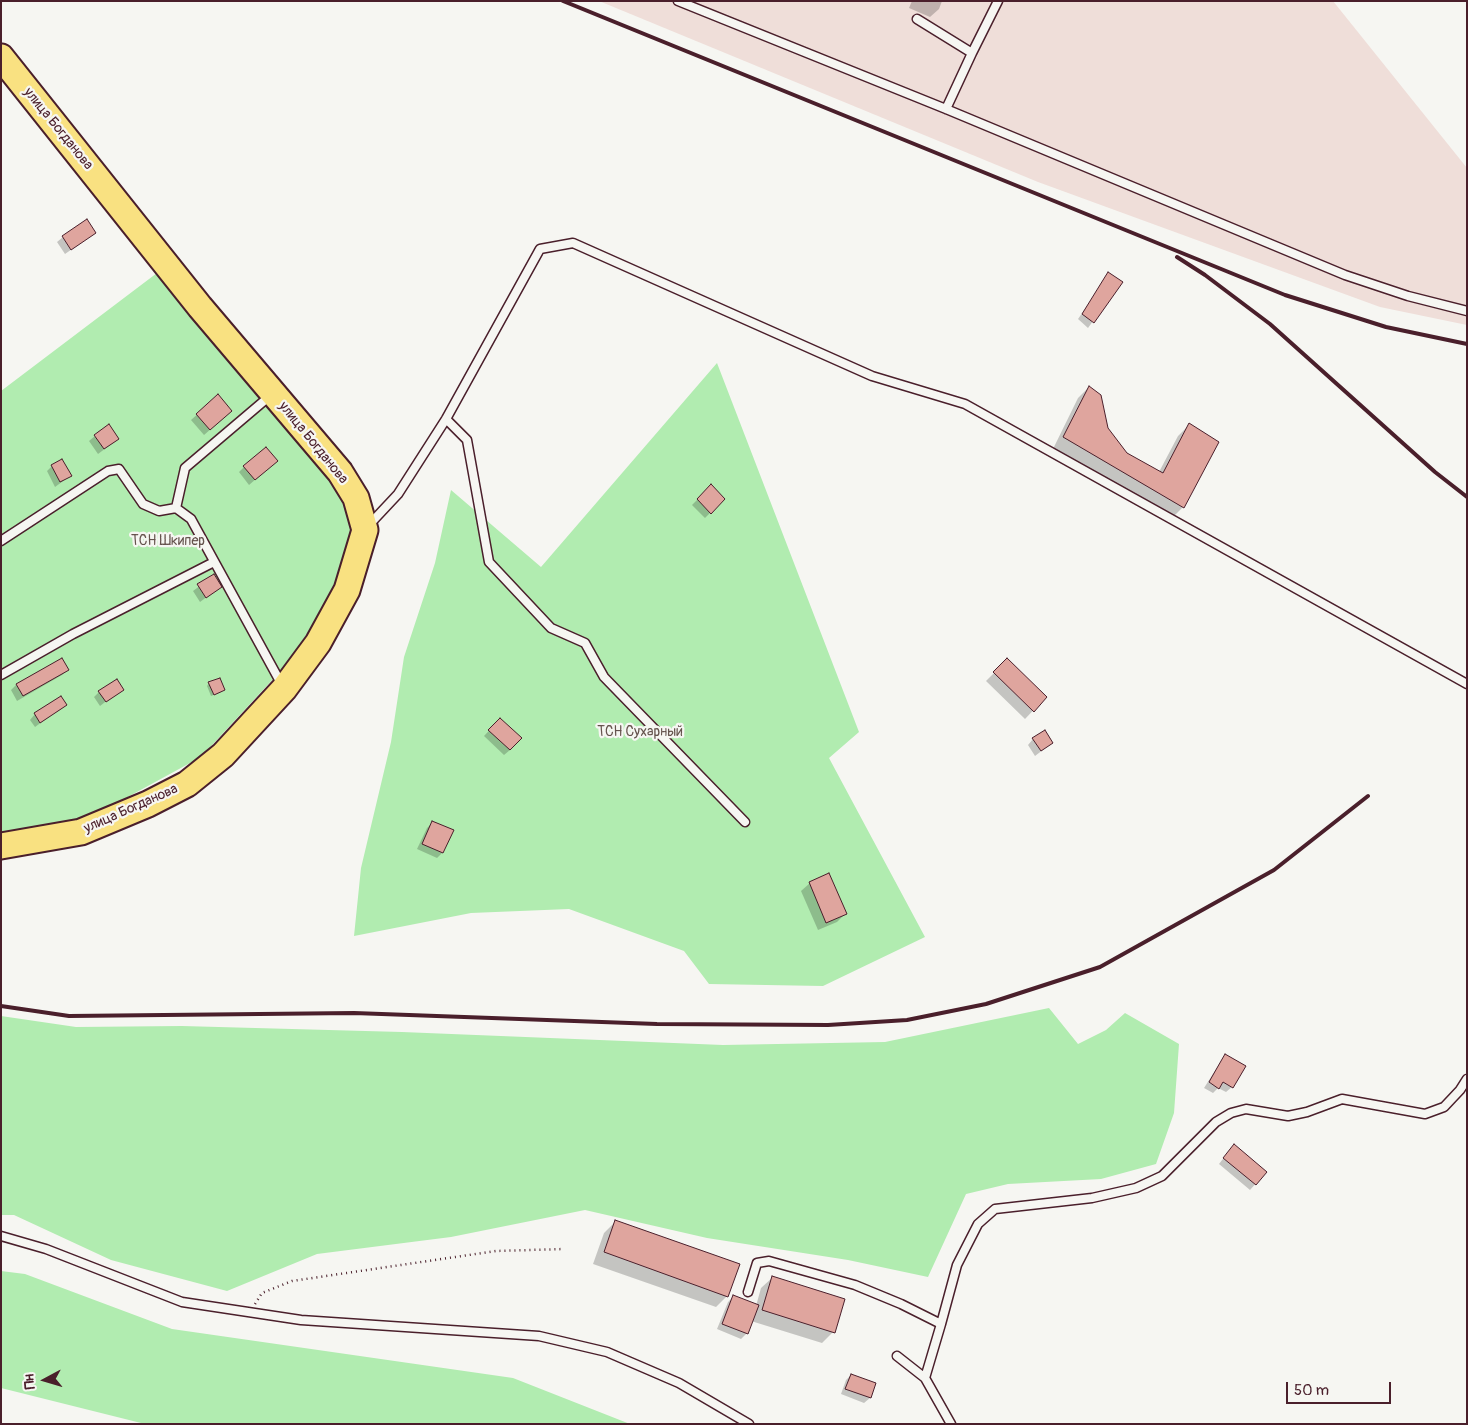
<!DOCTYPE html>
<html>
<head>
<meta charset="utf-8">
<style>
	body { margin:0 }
	#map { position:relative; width:1468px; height:1425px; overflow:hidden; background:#f6f6f2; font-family:Pangolin,sans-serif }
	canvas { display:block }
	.frame { position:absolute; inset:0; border:2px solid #4a1f2b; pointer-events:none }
	.north { position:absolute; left:20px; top:1355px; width:50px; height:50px; -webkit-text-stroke:4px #f6f6f2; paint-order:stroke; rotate:264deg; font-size:14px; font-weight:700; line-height:20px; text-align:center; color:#4a1f2b }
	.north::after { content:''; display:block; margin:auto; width:18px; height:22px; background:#4a1f2b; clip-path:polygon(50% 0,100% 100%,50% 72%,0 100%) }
	.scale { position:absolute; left:1286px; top:1382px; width:105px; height:22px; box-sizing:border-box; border:2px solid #4a1f2b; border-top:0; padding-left:6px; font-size:15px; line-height:18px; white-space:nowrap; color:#4a1f2b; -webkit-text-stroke:4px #f6f6f2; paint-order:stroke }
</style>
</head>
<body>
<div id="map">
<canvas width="1468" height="1425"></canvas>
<div class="frame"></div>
<div class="north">Пн</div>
<div class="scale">50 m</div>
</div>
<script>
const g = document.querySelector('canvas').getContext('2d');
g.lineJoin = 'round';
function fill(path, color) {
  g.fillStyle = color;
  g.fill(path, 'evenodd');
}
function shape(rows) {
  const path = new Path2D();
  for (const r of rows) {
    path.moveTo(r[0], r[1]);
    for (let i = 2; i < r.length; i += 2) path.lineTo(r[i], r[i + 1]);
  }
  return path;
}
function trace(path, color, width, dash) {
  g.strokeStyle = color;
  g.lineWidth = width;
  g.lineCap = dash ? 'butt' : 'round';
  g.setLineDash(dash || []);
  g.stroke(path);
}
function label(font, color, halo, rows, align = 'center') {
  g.font = font + ' Pangolin,sans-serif';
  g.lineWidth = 4.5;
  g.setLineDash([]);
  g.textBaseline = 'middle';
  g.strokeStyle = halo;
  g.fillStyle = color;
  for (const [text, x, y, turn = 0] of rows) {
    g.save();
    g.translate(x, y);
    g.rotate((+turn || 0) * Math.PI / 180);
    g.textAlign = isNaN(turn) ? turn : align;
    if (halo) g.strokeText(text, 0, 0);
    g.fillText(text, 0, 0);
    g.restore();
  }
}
const built = shape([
	[599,1,1333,1,1467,168,1467,325,1380,307,1038,182]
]);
const green = shape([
	[157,273,338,484,353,537,340,584,287,664,201,757,80,823,1,835,1,391],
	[717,363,859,732,829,758,925,937,823,986,709,984,684,951,569,909,471,913,354,936,361,868,391,742,404,657,435,563,451,490,541,567],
	[1049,1008,1078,1044,1106,1030,1125,1013,1179,1044,1174,1113,1156,1164,1101,1179,1008,1184,966,1194,928,1277,848,1260,707,1238,585,1210,451,1237,317,1254,227,1291,111,1260,14,1215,1,1215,1,1016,76,1027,182,1026,402,1032,723,1045,885,1042],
	[1,1271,25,1274,172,1329,513,1378,630,1424,145,1424,1,1388]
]);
const shadow = shape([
	[912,1,942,1,939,9,930,17,909,8],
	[95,233,65,254,57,242,63,237],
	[1109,274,1121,282,1088,328,1078,319],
	[1089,387,1107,429,1126,454,1159,472,1178,436,1189,425,1217,442,1183,507,1171,519,1053,449,1078,398],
	[218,396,226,416,204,435,191,420],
	[95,436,118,439,98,454,89,441],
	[52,466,70,476,55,487,47,471],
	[271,466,249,485,239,472,244,467],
	[711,486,724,499,705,518,692,505],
	[213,576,220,587,200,602,193,591],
	[62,659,68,670,62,675,17,701,11,690,16,685],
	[1007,660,1046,697,1025,719,986,681],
	[209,683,221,692,211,696,207,686],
	[122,689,100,706,94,697,99,692],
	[65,705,35,727,30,720,35,714],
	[500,719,510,750,504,755,484,736],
	[1033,739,1052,743,1035,756,1028,745],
	[433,822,452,831,442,853,437,858,417,849,427,828],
	[810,883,845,914,837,922,818,930,801,891],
	[1225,1055,1232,1087,1226,1092,1218,1088,1213,1093,1204,1088],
	[1229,1151,1266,1172,1250,1190,1219,1164],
	[616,1221,727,1296,716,1307,593,1264,604,1233],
	[773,1277,833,1332,822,1343,751,1321,747,1333,741,1339,717,1329,728,1302,733,1297,756,1306,761,1288],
	[851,1375,875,1384,870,1398,864,1403,841,1394,846,1380]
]);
const building = shape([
	[87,219,96,233,71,250,62,236,87,219],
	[1108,272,1123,282,1094,323,1082,314,1108,272],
	[1089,386,1101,395,1108,428,1127,453,1163,473,1189,423,1219,442,1184,508,1063,437,1089,386],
	[218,394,232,411,210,430,196,414,218,394],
	[109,424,119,439,104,449,94,435,109,424],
	[266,447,278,461,255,480,243,466,266,447],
	[62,459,72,476,60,482,51,465,62,459],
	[711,484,725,499,711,514,697,499,711,484],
	[214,574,222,587,206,598,197,584,214,574],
	[62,658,69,670,23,696,16,684,62,658],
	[1007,658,1047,697,1034,712,993,672,1007,658],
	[220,678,225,690,214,695,208,682,220,678],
	[117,679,124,690,106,702,98,691,117,679],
	[61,696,67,705,40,723,34,713,61,696],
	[500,718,522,738,510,750,488,730,500,718],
	[1045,730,1053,743,1041,751,1032,738,1045,730],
	[432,821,454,830,443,853,422,844,432,821],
	[829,873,847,914,826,923,809,882,829,873],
	[1225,1054,1246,1066,1233,1088,1223,1082,1219,1089,1209,1082,1225,1054],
	[1234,1144,1267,1172,1256,1185,1223,1158,1234,1144],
	[615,1220,740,1264,728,1297,604,1252,615,1220],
	[772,1276,845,1299,835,1333,762,1310,772,1276],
	[733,1295,759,1305,748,1334,722,1324,733,1295],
	[851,1374,876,1383,871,1398,845,1389,851,1374]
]);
const path = shape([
	[255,1304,262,1293,292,1281,496,1251,564,1249]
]);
const lane = shape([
	[678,1,946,109,1345,275,1408,296,1467,311],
	[917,19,972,53,946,109],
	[972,53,998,1],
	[446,419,467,440,489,562,551,628,585,643,604,677,745,822],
	[176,508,185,468,271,395],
	[368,526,398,494,446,419,540,249,573,243,872,376,965,404,1467,684],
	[1,541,108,471,119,469,143,504,159,511,176,508,191,519,282,685],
	[1,675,73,634,214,562],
	[1,1236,46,1249,182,1302,301,1320,539,1336,607,1352,679,1383,749,1424],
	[748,1292,757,1263,769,1261,855,1285,901,1304,941,1324,925,1378],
	[941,1324,957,1265,978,1224,995,1209,1092,1198,1136,1188,1162,1176,1216,1122,1231,1113,1246,1109,1288,1116,1307,1112,1342,1099,1425,1114,1444,1107,1460,1090,1467,1079],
	[897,1356,925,1378,951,1424]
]);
const primary = shape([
	[1,57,200,307,340,472,356,498,365,530,347,590,318,643,284,689,223,755,187,784,148,804,81,832,1,846]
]);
const rail = shape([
	[563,1,1285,295,1386,327,1467,344],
	[1177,257,1205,275,1270,324,1435,472,1467,497],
	[1,1006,69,1016,354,1013,657,1024,828,1025,907,1020,986,1004,1100,967,1274,870,1368,796]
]);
const streetNames = [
	["улица Богданова",58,129,51],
	["улица Богданова",313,443,51],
	["улица Богданова",131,809,-24]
];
const parkNames = [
	["ТСН Шкипер",168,541],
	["ТСН Сухарный",640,732]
];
fill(built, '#efded9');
fill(green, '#b1ecb0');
fill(shadow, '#0003');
fill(building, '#dfa59e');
trace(building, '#4a1f2b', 1);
trace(lane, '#4a1f2b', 11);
trace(primary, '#4a1f2b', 29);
trace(path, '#4a1f2b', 2.5, [1, 4]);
trace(lane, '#f6f6f2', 8);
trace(primary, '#f9e181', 25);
trace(rail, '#4a1f2b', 4);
label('14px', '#4a1f2b', '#f6f6f2', streetNames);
label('14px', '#64524c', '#f6f6f2', parkNames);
</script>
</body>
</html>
